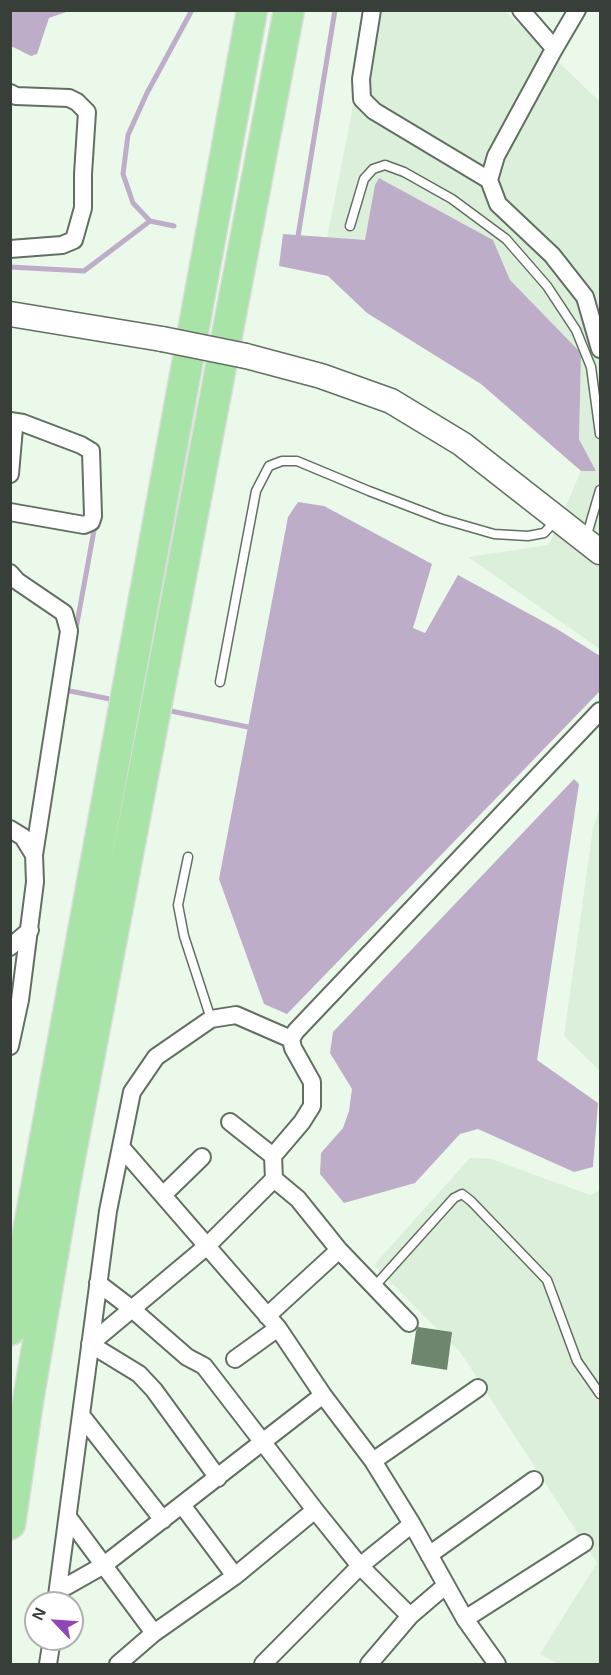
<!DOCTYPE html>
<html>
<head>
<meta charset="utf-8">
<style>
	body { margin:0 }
	#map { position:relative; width:611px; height:1675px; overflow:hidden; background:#eaf9e9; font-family:Helvetica,sans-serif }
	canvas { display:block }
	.frame { position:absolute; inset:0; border:12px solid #383e38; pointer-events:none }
	.north { position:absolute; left:24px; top:1591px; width:60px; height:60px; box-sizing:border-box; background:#fff; border:2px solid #afb2af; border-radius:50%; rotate:295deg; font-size:16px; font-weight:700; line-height:24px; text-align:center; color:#383e38 }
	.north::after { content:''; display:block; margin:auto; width:21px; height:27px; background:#9046b8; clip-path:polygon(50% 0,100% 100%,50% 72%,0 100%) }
</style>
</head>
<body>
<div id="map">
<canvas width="611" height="1675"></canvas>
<div class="frame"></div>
<div class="north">N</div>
</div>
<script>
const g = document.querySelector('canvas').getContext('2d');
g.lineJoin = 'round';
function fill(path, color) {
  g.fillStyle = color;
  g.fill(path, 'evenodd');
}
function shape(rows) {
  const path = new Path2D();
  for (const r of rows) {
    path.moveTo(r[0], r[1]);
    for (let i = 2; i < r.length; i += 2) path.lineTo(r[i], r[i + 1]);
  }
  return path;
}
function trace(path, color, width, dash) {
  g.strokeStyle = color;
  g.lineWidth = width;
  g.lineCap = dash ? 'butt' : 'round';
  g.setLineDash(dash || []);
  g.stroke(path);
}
const built = shape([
	[372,11,505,11,600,102,600,649,468,557,549,545,581,471,596,470,579,439,581,353,510,280,493,240,379,178,375,185,365,241,327,238],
	[600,807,600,1071,564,1036,593,828],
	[470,1158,491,1159,590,1195,600,1190,600,1664,559,1664,540,1654,597,1563,461,1353,374,1265]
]);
const water = shape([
	[10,11,11,10,69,11,49,18,37,54,31,56,11,46],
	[379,178,493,240,510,280,581,353,579,439,596,471,581,471,481,384,367,313,328,276,279,266,283,234,365,240,375,185],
	[298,502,324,506,432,564,413,628,425,633,458,575,557,629,600,656,600,691,287,1014,264,1004,219,879,288,517],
	[574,779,579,784,537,1060,598,1103,593,1167,574,1172,478,1129,460,1134,415,1183,344,1203,320,1174,321,1153,343,1128,349,1111,352,1089,330,1053,333,1032]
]);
const stream = shape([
	[174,226,150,221,133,203,123,174,128,135,147,93,192,10],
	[298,236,335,10],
	[10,267,84,271,150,221],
	[75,634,95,525],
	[66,687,65,690,115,700],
	[166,710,248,727]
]);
const building = shape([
	[418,1327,452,1332,447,1370,411,1364,416,1331]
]);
const lane = shape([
	[350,226,364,179,373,169,385,165,404,172,452,199,506,239,547,286,576,330,591,367,600,434],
	[586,538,600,490],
	[220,682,256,491,269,466,282,461,297,461,369,491,442,519,494,534,528,536,544,533,557,519],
	[188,857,178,905,184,936,211,1019],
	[374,1287,454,1198,462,1194,471,1201,547,1280,577,1361,600,1394]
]);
const street = shape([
	[372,10,361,79,362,99,374,111,489,180],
	[521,10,554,48],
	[577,10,553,51,496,156,489,180,498,204,552,255,585,297,600,349],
	[10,93,16,96,69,98,77,102,87,112,83,174,83,208,74,240,62,245,10,249],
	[10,421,23,423,81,445,91,451,93,516,91,522,84,525,10,512],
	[10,422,14,428,10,474],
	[10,573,17,581,64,613,69,631,34,855],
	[10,829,23,837,34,855,35,882,20,1000,10,1046],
	[10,947,30,930],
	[230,1122,273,1156],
	[121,1147,278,1328,323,1395,373,1461,412,1524,465,1619,497,1664],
	[163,1195,202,1157],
	[98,1283,132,1309,187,1357,204,1366,315,1510,360,1566,410,1616],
	[267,1316,339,1250],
	[409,1323,339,1250,298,1199,274,1179,273,1156,302,1122,312,1106,312,1082,293,1048,291,1039,296,1031,600,711],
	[235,1359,278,1328],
	[81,1415,163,1520],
	[373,1461,478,1388],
	[218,1478,154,1390,139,1374,90,1344,207,1246,274,1179],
	[182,1505,235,1576],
	[68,1517,154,1633],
	[429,1555,534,1480],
	[58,1591,104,1565,323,1395],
	[56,1603,108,1211,132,1092,156,1057,211,1019,236,1015,291,1039],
	[465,1619,584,1543],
	[48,1664,52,1639],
	[118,1664,154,1633,235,1576,315,1510],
	[263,1664,360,1566,412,1524],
	[369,1664,410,1616,445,1586]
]);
const secondary = shape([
	[10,314,162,339],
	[246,356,321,376,391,401,462,444,600,552]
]);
const highway = shape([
	[10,1330,252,10],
	[10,1524,28,1401,65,1184,289,10]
]);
const secondaryBridge = shape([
	[162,339,246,356]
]);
fill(built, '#dbefda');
fill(water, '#beadc9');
trace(stream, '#beadc9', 5);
fill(building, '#6e856e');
trace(lane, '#626f62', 11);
trace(street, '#626f62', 20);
trace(secondary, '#626f62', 27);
trace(highway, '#dbdcdb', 33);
trace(lane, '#fff', 8);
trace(street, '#fff', 16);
trace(secondary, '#fff', 24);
trace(highway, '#a8e4a8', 30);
trace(secondaryBridge, '#626f62', 27, []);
trace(secondaryBridge, '#fff', 24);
</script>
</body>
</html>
